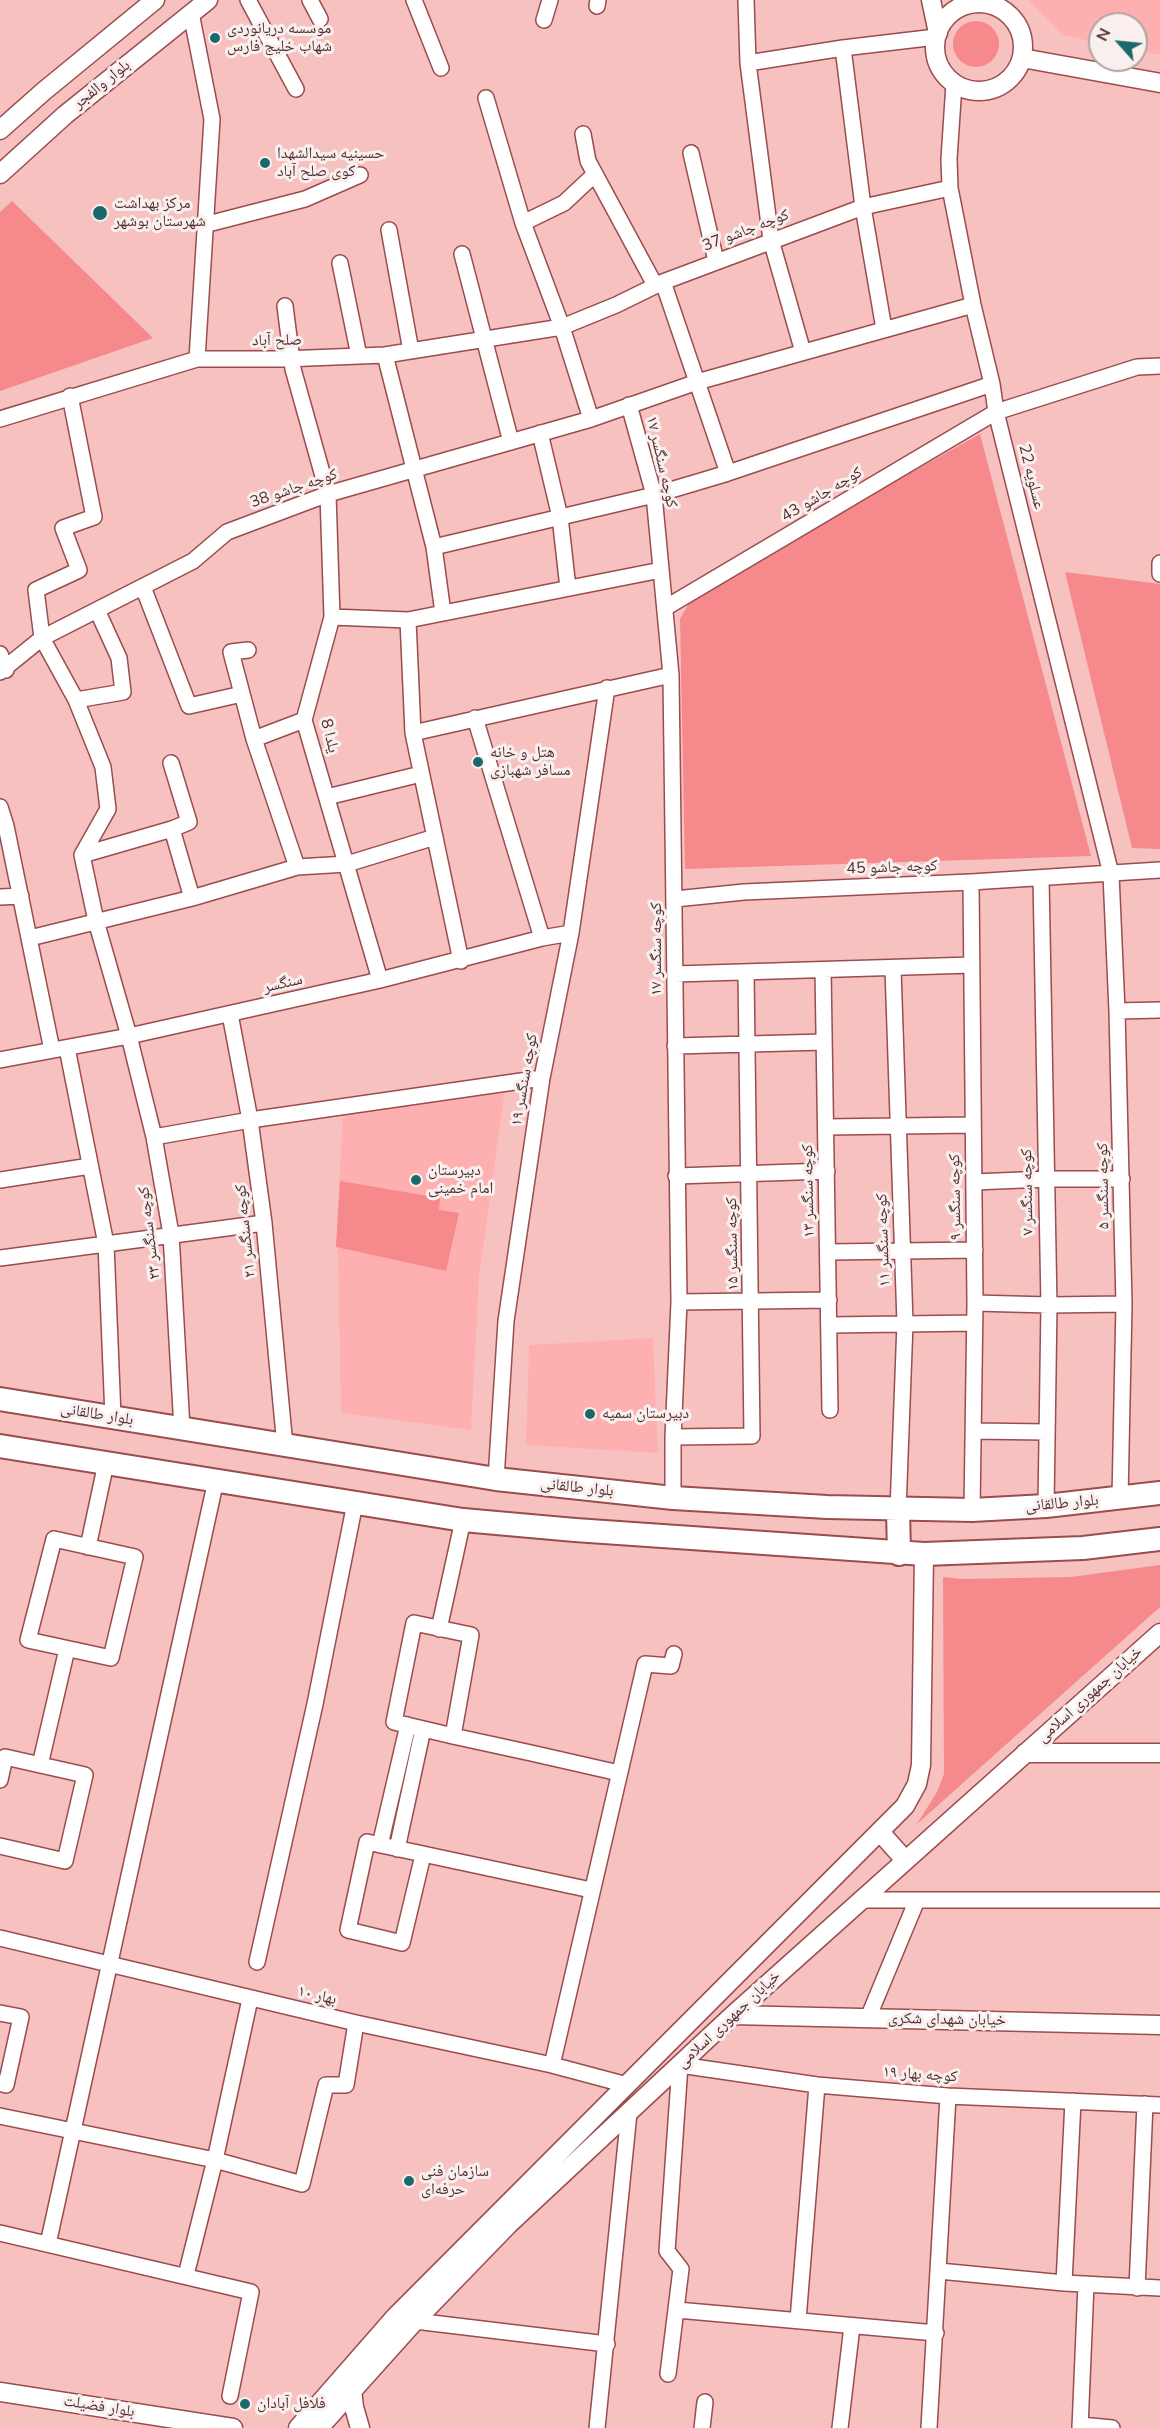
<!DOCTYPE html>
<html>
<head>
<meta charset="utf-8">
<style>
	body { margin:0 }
	#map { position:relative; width:1160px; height:2428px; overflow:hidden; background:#f7c1c0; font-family:"Nunito Sans",sans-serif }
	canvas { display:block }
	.north { position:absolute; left:1088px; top:12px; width:60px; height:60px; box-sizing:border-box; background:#f8efee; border:2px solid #b5a2a1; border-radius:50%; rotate:297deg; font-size:16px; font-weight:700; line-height:24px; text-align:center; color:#512e2e }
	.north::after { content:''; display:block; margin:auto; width:21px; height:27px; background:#1c696c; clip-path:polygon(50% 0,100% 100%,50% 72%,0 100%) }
</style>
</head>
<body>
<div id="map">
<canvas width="1160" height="2428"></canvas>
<div class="north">N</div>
</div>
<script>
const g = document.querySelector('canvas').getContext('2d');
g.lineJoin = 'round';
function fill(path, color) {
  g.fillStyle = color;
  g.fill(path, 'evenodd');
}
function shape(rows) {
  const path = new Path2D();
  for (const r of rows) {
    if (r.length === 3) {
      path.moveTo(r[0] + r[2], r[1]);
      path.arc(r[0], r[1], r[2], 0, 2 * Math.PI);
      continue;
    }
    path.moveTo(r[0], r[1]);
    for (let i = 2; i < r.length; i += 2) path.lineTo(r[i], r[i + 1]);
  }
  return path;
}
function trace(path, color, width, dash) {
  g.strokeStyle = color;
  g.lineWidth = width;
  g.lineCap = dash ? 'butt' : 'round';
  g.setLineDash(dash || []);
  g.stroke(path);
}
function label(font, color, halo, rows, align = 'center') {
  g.font = font + ' "Nunito Sans","Noto Naskh Arabic",sans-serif';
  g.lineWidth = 6;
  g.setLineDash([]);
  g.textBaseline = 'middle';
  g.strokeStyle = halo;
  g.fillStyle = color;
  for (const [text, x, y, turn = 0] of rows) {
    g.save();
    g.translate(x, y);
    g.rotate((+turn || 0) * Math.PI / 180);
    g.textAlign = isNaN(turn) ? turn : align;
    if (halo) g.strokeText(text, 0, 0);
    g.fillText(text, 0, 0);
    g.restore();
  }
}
const built = shape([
	[1028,0,1160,0,1160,55,1136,50,1136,24,1100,24,1100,43,1063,35],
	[505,1089,479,1277,471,1430,341,1413,338,1248,336,1247,343,1113],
	[653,1338,658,1453,526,1445,529,1345]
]);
const green = shape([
	[976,44,23],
	[12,201,153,338,0,391,0,212],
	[980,434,1091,856,685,869,680,619,694,594],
	[1065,572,1160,584,1160,849,1132,848],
	[340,1181,440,1198,439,1210,459,1213,446,1271,336,1247],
	[1160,1565,1160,1607,917,1824,937,1792,944,1774,943,1577,962,1579,1071,1577]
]);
const minor = shape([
	[248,0,296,89],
	[310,0,320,19],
	[414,0,441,68],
	[746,0,748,63,771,240,803,352],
	[597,6,598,0],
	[191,13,212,119,197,359],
	[544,20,550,0],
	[843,48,863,207,884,329],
	[748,63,843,48,936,37],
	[954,84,949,159,950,188,973,305,992,384,996,412,1111,874,1117,1011,1124,1304,1120,1498],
	[486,98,523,223,562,327,591,419],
	[583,134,588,161,655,285],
	[691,153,716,261],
	[523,223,564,203,595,174],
	[204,225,305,199,360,175],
	[389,230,411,351],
	[462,254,511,442],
	[340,263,359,356],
	[663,282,728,473],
	[285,306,293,369,328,494,332,617,304,720,380,980],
	[385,355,434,547],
	[70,396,94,517,63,528,79,570,36,590,42,638,76,700,103,767,108,809,82,855,96,921,129,1036,154,1137,171,1234,182,1429],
	[629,405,654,495,671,675,679,1302,673,1437,673,1498],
	[0,419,197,359,284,359,385,355,562,327,616,305,663,282,863,207,950,188],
	[540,433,560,517,568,588],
	[1160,563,1160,574],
	[143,587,189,706,242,694],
	[665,608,996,412,1137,367,1160,366],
	[443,613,434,547,654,495,728,473,992,384],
	[332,617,408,620,661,570],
	[408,620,413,733,461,961],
	[248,650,231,652,254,739,297,867],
	[0,654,6,670],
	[0,672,42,638,193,561,227,532,328,494,591,419,697,382,973,305],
	[76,700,123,692,119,658,97,610],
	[475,718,542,938],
	[413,733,671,675],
	[254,739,304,720],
	[171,763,189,822,172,829,192,898],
	[327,797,421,774],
	[0,807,6,826,52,1050],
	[82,855,172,829],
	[1041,878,1049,1305,1046,1506],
	[971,882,975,1303,972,1510],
	[0,897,21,896],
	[675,899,744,892,971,882,1160,870],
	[30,938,192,898,297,867,347,864,435,837],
	[893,969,905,1323,898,1510],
	[823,970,830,1410],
	[675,974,972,965],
	[1117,1011,1160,1010],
	[230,1014,250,1120,264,1223,285,1446],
	[675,1046,824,1042],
	[67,1048,106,1244,113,1417],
	[0,1060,129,1036,380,980,542,938,571,933],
	[826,1127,972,1125],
	[154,1137,250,1120,542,1078],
	[676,1176,827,1171],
	[0,1180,90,1166],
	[974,1182,1046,1179,1122,1179],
	[829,1252,975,1250],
	[0,1258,264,1223],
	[679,1302,829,1300],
	[975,1303,1049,1305,1124,1304],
	[830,1325,975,1323],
	[973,1431,1047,1432],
	[673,1437,752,1436,746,972],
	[496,1479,506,1321,542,1078,571,933,607,688],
	[54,1539,135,1557,111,1658,28,1640,54,1539],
	[88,1547,106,1463],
	[439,1629,463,1520],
	[453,1736,471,1635,414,1623,394,1722,453,1736,531,1753,619,1773],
	[40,1765,67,1649],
	[0,1780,5,1757,85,1775,65,1861,0,1846],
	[380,1845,408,1725],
	[397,1849,423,1729],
	[423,1855,402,1943,348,1930,367,1842,591,1890],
	[860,1900,1160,1900],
	[0,1938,356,2023,552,2065,627,2085],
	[257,1962,315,1704,355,1503],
	[0,2013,21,2017,6,2085,0,2083],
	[868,2018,917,1900],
	[552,2065,645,1664,671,1666,674,1654],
	[0,2116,215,2160,302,2184,326,2085,346,2085,356,2023],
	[0,2233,251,2292,230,2396],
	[48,2244,216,1480],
	[939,2271,1064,2283,1160,2288],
	[186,2275,215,2160,250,1999],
	[1064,2283,1073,2101],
	[1137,2288,1145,2104],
	[677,2310,936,2333],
	[798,2320,817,2085],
	[415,2321,607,2344],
	[668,2374,681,2269,667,2251,680,2065,817,2085,948,2096,1160,2105],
	[1080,2425,1112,2428],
	[597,2428,629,2113],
	[702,2428,705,2402],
	[840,2428,852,2326],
	[929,2428,948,2096],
	[1080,2428,1086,2284]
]);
const tertiary = shape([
	[931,0,938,33],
	[979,47,44],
	[1022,58,1160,83],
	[0,130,44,91,155,0],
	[0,174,65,115,208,0],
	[1025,1753,1160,1753],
	[880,1832,905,1860],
	[733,2015,1160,2025],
	[352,2389,354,2407,360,2428],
	[0,2392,233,2428],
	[298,2428,396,2316,905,1806,917,1784,921,1765,924,1554],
	[319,2428,415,2321,509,2224,733,2015,1160,1633]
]);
const primary = shape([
	[0,1399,496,1479,673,1498,827,1507,972,1510,1046,1506,1160,1493],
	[0,1446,463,1520,575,1530,924,1554,1083,1548,1160,1539],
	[898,1510,899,1554]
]);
const markers = [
	[215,38,6,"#1c696c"],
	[265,163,6,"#1c696c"],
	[100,213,8,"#1c696c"],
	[478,762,6,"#1c696c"],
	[416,1180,6,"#1c696c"],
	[590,1414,6,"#1c696c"],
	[409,2181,6,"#1c696c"],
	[245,2404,6,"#1c696c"]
];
const poiNames = [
	["موسسه دریانوردی",227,29],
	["شهاب خلیج فارس",227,47],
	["حسینیه سیدالشهدا",277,154],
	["کوی صلح آباد",277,172],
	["مرکز بهداشت",114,204],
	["شهرستان بوشهر",114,222],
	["هتل و خانه",490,753],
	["مسافر شهبازی",490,771],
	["دبیرستان",428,1171],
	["امام خمینی",428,1189],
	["دبیرستان سمیه",602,1414],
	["سازمان فنی",421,2172],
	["حرفه‌ای",421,2190],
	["فلافل آبادان",257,2404]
];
const streetNames = [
	["بلوار والفجر",102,85,-39],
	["کوچه جاشو 37",746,231,-21],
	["صلح آباد",277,341,-1],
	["کوچه سنگسر ۱۷",661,462,77],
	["عسلویه 22",1031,477,76],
	["کوچه جاشو 38",294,489,-19],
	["کوچه جاشو 43",822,495,-31],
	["یلدا 8",329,736,76],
	["کوچه جاشو 45",892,868,-2],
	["کوچه سنگسر ۱۷",657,949,-90],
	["سنگسر",283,984,-13],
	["کوچه سنگسر ۱۹",525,1080,-80],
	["کوچه سنگسر ۵",1104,1186,-91],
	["کوچه سنگسر ۱۳",809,1191,-91],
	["کوچه سنگسر ۷",1028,1192,-91],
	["کوچه سنگسر ۹",956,1197,-91],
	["کوچه سنگسر ۲۱",246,1231,-96],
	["کوچه سنگسر ۲۳",150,1233,-97],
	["کوچه سنگسر ۱۱",884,1240,-92],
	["کوچه سنگسر ۱۵",733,1244,-91],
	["بلوار طالقانی",97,1415,9],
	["بلوار طالقانی",577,1488,6],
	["بلوار طالقانی",1062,1504,-5],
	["خیابان جمهوری اسلامی",1090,1695,-42],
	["بهار ۱۰",317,1996,13],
	["خیابان جمهوری اسلامی",729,2020,-43],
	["خیابان شهدای شکری",947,2020,1],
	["کوچه بهار ۱۹",920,2075,4],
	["بلوار فضیلت",99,2407,9]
];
fill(built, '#feb0b0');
fill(green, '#f6898b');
trace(minor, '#9a4c4e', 18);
trace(tertiary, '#9a4c4e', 21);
trace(primary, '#9a4c4e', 26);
trace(minor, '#fff', 15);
trace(tertiary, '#fff', 18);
trace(primary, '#fff', 22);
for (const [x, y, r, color] of markers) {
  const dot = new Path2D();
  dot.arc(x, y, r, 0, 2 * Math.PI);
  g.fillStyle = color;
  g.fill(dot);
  trace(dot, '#f8efee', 2);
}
label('16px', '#512e2e', '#f8efee', poiNames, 'left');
label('16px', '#512e2e', '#f8efee', streetNames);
</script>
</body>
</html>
